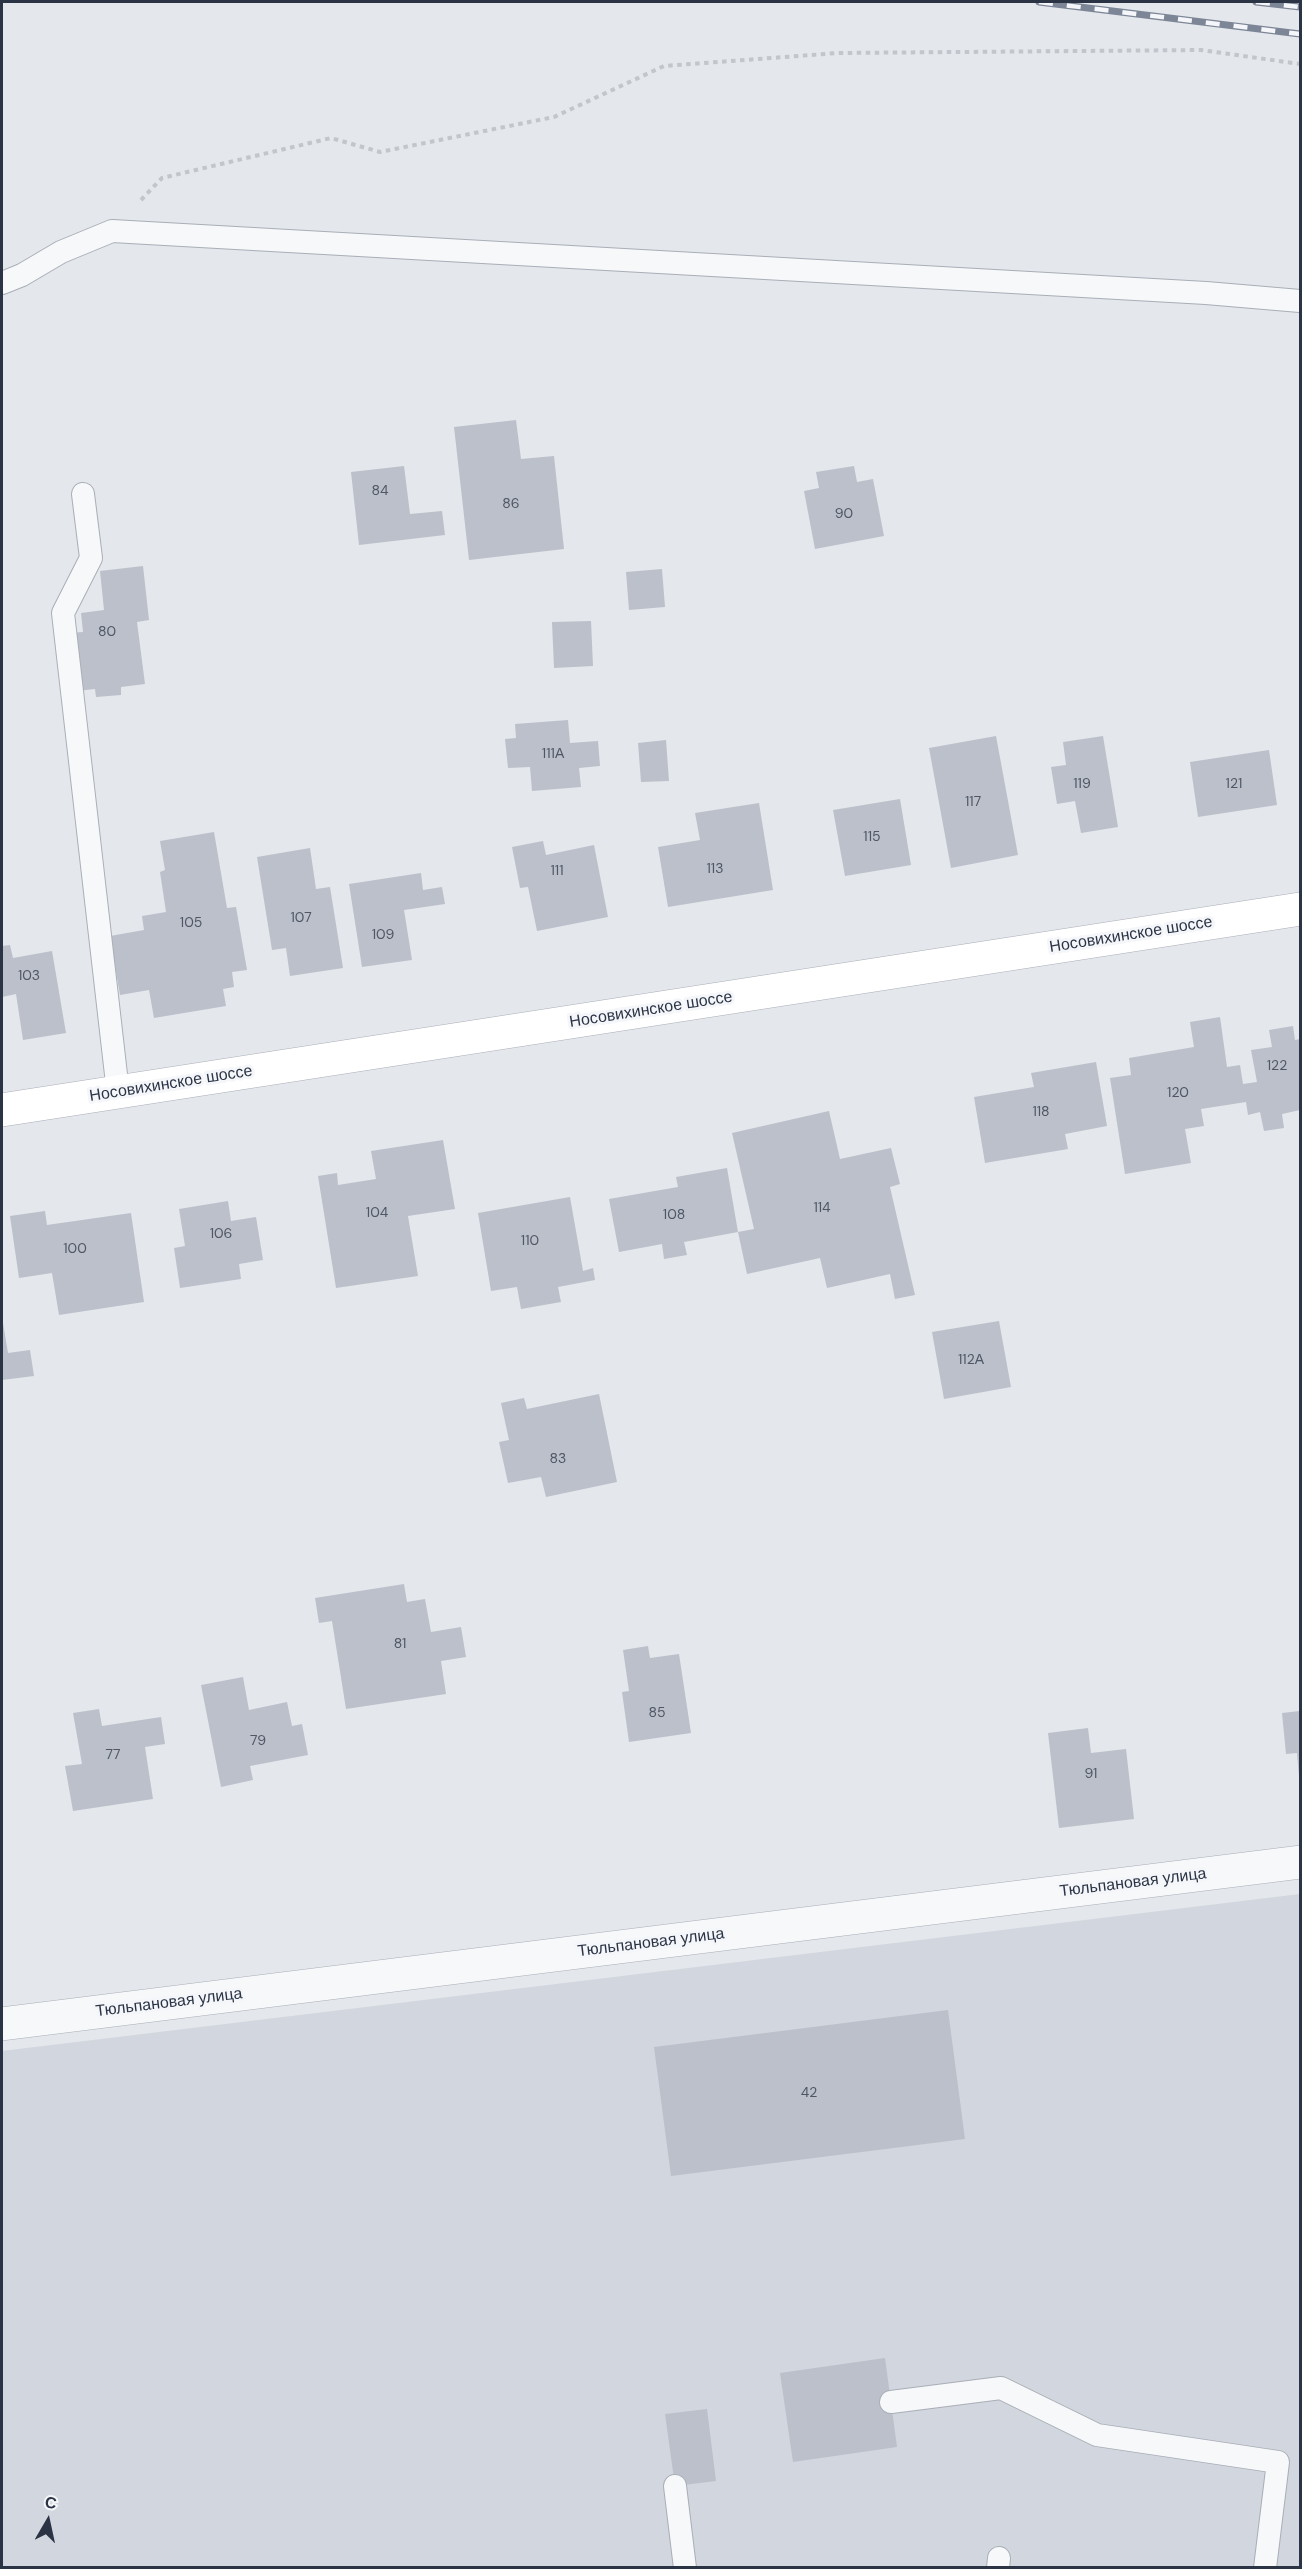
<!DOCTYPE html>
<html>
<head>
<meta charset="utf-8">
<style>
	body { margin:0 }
	#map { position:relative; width:1302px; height:2569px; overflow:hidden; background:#e4e7ec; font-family:"DM Sans",sans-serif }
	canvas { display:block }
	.frame { position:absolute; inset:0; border:3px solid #2b3445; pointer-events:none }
	.north { position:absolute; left:18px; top:2491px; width:60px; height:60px; -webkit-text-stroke:4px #f4f6f9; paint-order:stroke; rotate:9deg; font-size:16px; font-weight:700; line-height:24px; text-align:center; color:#2b3445 }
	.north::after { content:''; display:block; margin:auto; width:21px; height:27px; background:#2b3445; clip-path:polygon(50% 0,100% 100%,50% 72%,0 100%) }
</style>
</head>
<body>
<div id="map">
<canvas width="1302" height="2569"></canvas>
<div class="frame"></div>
<div class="north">С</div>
</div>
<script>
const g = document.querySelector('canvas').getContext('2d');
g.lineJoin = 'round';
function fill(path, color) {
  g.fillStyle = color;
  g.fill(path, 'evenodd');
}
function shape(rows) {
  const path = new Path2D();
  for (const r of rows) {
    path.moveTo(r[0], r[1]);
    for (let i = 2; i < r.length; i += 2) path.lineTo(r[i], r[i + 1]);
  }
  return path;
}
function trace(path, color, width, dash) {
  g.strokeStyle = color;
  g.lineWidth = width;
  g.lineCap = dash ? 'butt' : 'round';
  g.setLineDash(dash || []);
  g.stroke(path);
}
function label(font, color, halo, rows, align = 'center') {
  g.font = font + ' "DM Sans",sans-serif';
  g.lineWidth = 6;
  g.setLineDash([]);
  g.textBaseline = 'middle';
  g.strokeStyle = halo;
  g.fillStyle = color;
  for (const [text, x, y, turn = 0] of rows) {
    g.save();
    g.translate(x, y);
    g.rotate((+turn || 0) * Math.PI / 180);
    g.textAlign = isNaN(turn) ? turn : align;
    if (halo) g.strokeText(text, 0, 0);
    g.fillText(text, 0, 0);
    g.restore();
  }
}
const built = shape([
	[1300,1894,1300,2567,2,2567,2,2051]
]);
const building = shape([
	[516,420,521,459,554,456,564,549,469,560,454,427],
	[404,466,410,514,442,511,445,535,359,545,351,472],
	[854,466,857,482,873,479,884,536,815,549,804,491,819,488,816,472],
	[143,566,149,620,137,622,145,684,121,687,121,695,96,697,95,689,76,691,69,633,83,632,81,613,104,610,100,571],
	[662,569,665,607,629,610,626,572],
	[591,621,593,666,554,668,552,622],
	[568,720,570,743,598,741,600,766,579,768,581,787,532,791,530,767,508,768,505,739,516,738,515,724],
	[996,736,1018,855,951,868,929,748],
	[1103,736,1118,827,1081,833,1075,801,1057,804,1051,767,1066,765,1063,742],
	[666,740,669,781,641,782,638,743],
	[1269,750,1277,805,1198,817,1190,762],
	[900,799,911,865,845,876,833,810],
	[759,803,773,890,668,907,658,847,700,840,695,813],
	[214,832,227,908,236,907,247,970,232,972,234,987,223,989,226,1006,154,1018,149,990,120,995,110,936,144,930,142,916,166,912,160,872,165,870,160,841],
	[543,841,546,855,594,845,608,917,537,931,528,887,520,888,512,847],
	[310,848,316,889,330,887,343,968,290,976,286,948,272,950,257,857],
	[421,873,423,890,442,887,445,904,404,910,412,960,362,967,349,884],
	[10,945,13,958,52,951,66,1033,23,1040,16,994,2,997,2,946],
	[1220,1017,1227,1067,1240,1065,1243,1084,1257,1082,1251,1050,1272,1047,1269,1030,1293,1026,1295,1040,1300,1039,1300,1110,1282,1114,1284,1128,1264,1131,1260,1112,1248,1115,1246,1102,1201,1109,1204,1126,1185,1129,1191,1163,1125,1174,1110,1078,1131,1075,1129,1058,1194,1047,1190,1022],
	[1096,1062,1107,1126,1065,1134,1068,1149,985,1163,974,1097,1034,1087,1031,1073],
	[829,1111,840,1159,891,1148,900,1184,890,1187,915,1295,895,1299,890,1274,827,1288,820,1258,747,1274,738,1232,754,1229,732,1133],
	[443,1140,455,1209,408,1216,418,1276,336,1288,318,1176,337,1173,338,1185,376,1179,371,1151],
	[727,1168,738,1232,684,1242,687,1255,664,1259,662,1244,619,1252,609,1199,678,1187,676,1177],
	[570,1197,583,1271,593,1268,595,1280,558,1287,561,1302,521,1309,517,1287,491,1291,478,1213],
	[228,1201,231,1221,256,1217,263,1260,239,1264,241,1279,180,1288,174,1248,185,1246,179,1209],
	[45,1211,47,1225,131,1213,144,1302,59,1315,52,1273,19,1278,10,1216],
	[2,1317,8,1353,30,1350,34,1376,2,1380],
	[999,1321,1011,1387,944,1399,932,1332],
	[599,1394,617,1482,546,1497,541,1477,508,1483,499,1442,509,1440,501,1403,524,1398,527,1409],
	[404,1584,407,1602,425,1599,431,1632,461,1627,466,1657,441,1661,446,1694,346,1709,332,1621,319,1623,315,1598],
	[648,1646,650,1658,679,1654,691,1733,629,1742,622,1692,629,1691,623,1650],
	[243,1677,249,1710,287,1702,292,1726,302,1724,308,1755,250,1766,253,1780,221,1787,201,1685],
	[99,1709,102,1726,161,1717,165,1744,145,1747,153,1799,73,1811,65,1766,82,1764,73,1713],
	[1300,1711,1300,1776,1299,1776,1297,1753,1286,1754,1282,1713],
	[1088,1728,1091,1753,1126,1749,1134,1819,1059,1828,1048,1733],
	[948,2010,965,2139,671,2176,654,2047],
	[885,2358,897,2447,793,2462,780,2373],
	[707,2409,716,2481,675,2486,665,2414]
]);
const path = shape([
	[141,200,162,178,331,138,380,152,554,117,664,66,838,53,1201,50,1300,64]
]);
const lane = shape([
	[2,283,22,275,61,252,112,231,1206,293,1300,301],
	[83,494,91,558,63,613,118,1092],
	[891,2402,1001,2388,1097,2435,1278,2462,1265,2568],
	[675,2486,685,2568],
	[998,2568,999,2558]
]);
const street = shape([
	[2,2024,1300,1862]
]);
const secondary = shape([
	[2,1110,1300,909]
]);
const rail = shape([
	[1039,2,1300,34],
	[1256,2,1300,7]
]);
const numberNames = [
	["84",380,491],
	["86",511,504],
	["90",844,514],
	["80",107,632],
	["111А",553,754],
	["119",1082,784],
	["121",1234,784],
	["117",973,802],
	["115",872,837],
	["113",715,869],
	["111",557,871],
	["107",301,918],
	["105",191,923],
	["109",383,935],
	["103",29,976],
	["122",1277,1066],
	["120",1178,1093],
	["118",1041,1112],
	["114",822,1208],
	["104",377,1213],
	["108",674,1215],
	["106",221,1234],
	["110",530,1241],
	["100",75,1249],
	["112А",971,1360],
	["83",558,1459],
	["81",400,1644],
	["85",657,1713],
	["79",258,1741],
	["77",113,1755],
	["91",1091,1774],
	["42",809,2093]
];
const streetNames = [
	["Носовихинское шоссе",1131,935,-9],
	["Носовихинское шоссе",651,1010,-9],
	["Носовихинское шоссе",171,1084,-9],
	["Тюльпановая улица",1133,1883,-7],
	["Тюльпановая улица",651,1943,-7],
	["Тюльпановая улица",169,2003,-7]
];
fill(built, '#d2d6de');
fill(building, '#bbc0ca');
trace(lane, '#a9aeb7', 24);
trace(street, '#a9aeb7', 34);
trace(secondary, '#a9aeb7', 34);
trace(path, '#c2c5cb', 4, [4.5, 4.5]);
trace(lane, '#f7f8fa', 22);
trace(street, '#f7f8fa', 33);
trace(secondary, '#fff', 33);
trace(rail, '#7d8696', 7);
trace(rail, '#f4f6f9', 4.5, [14]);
label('14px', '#4f5766', null, numberNames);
label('16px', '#2b3445', '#f4f6f9', streetNames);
</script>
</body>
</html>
